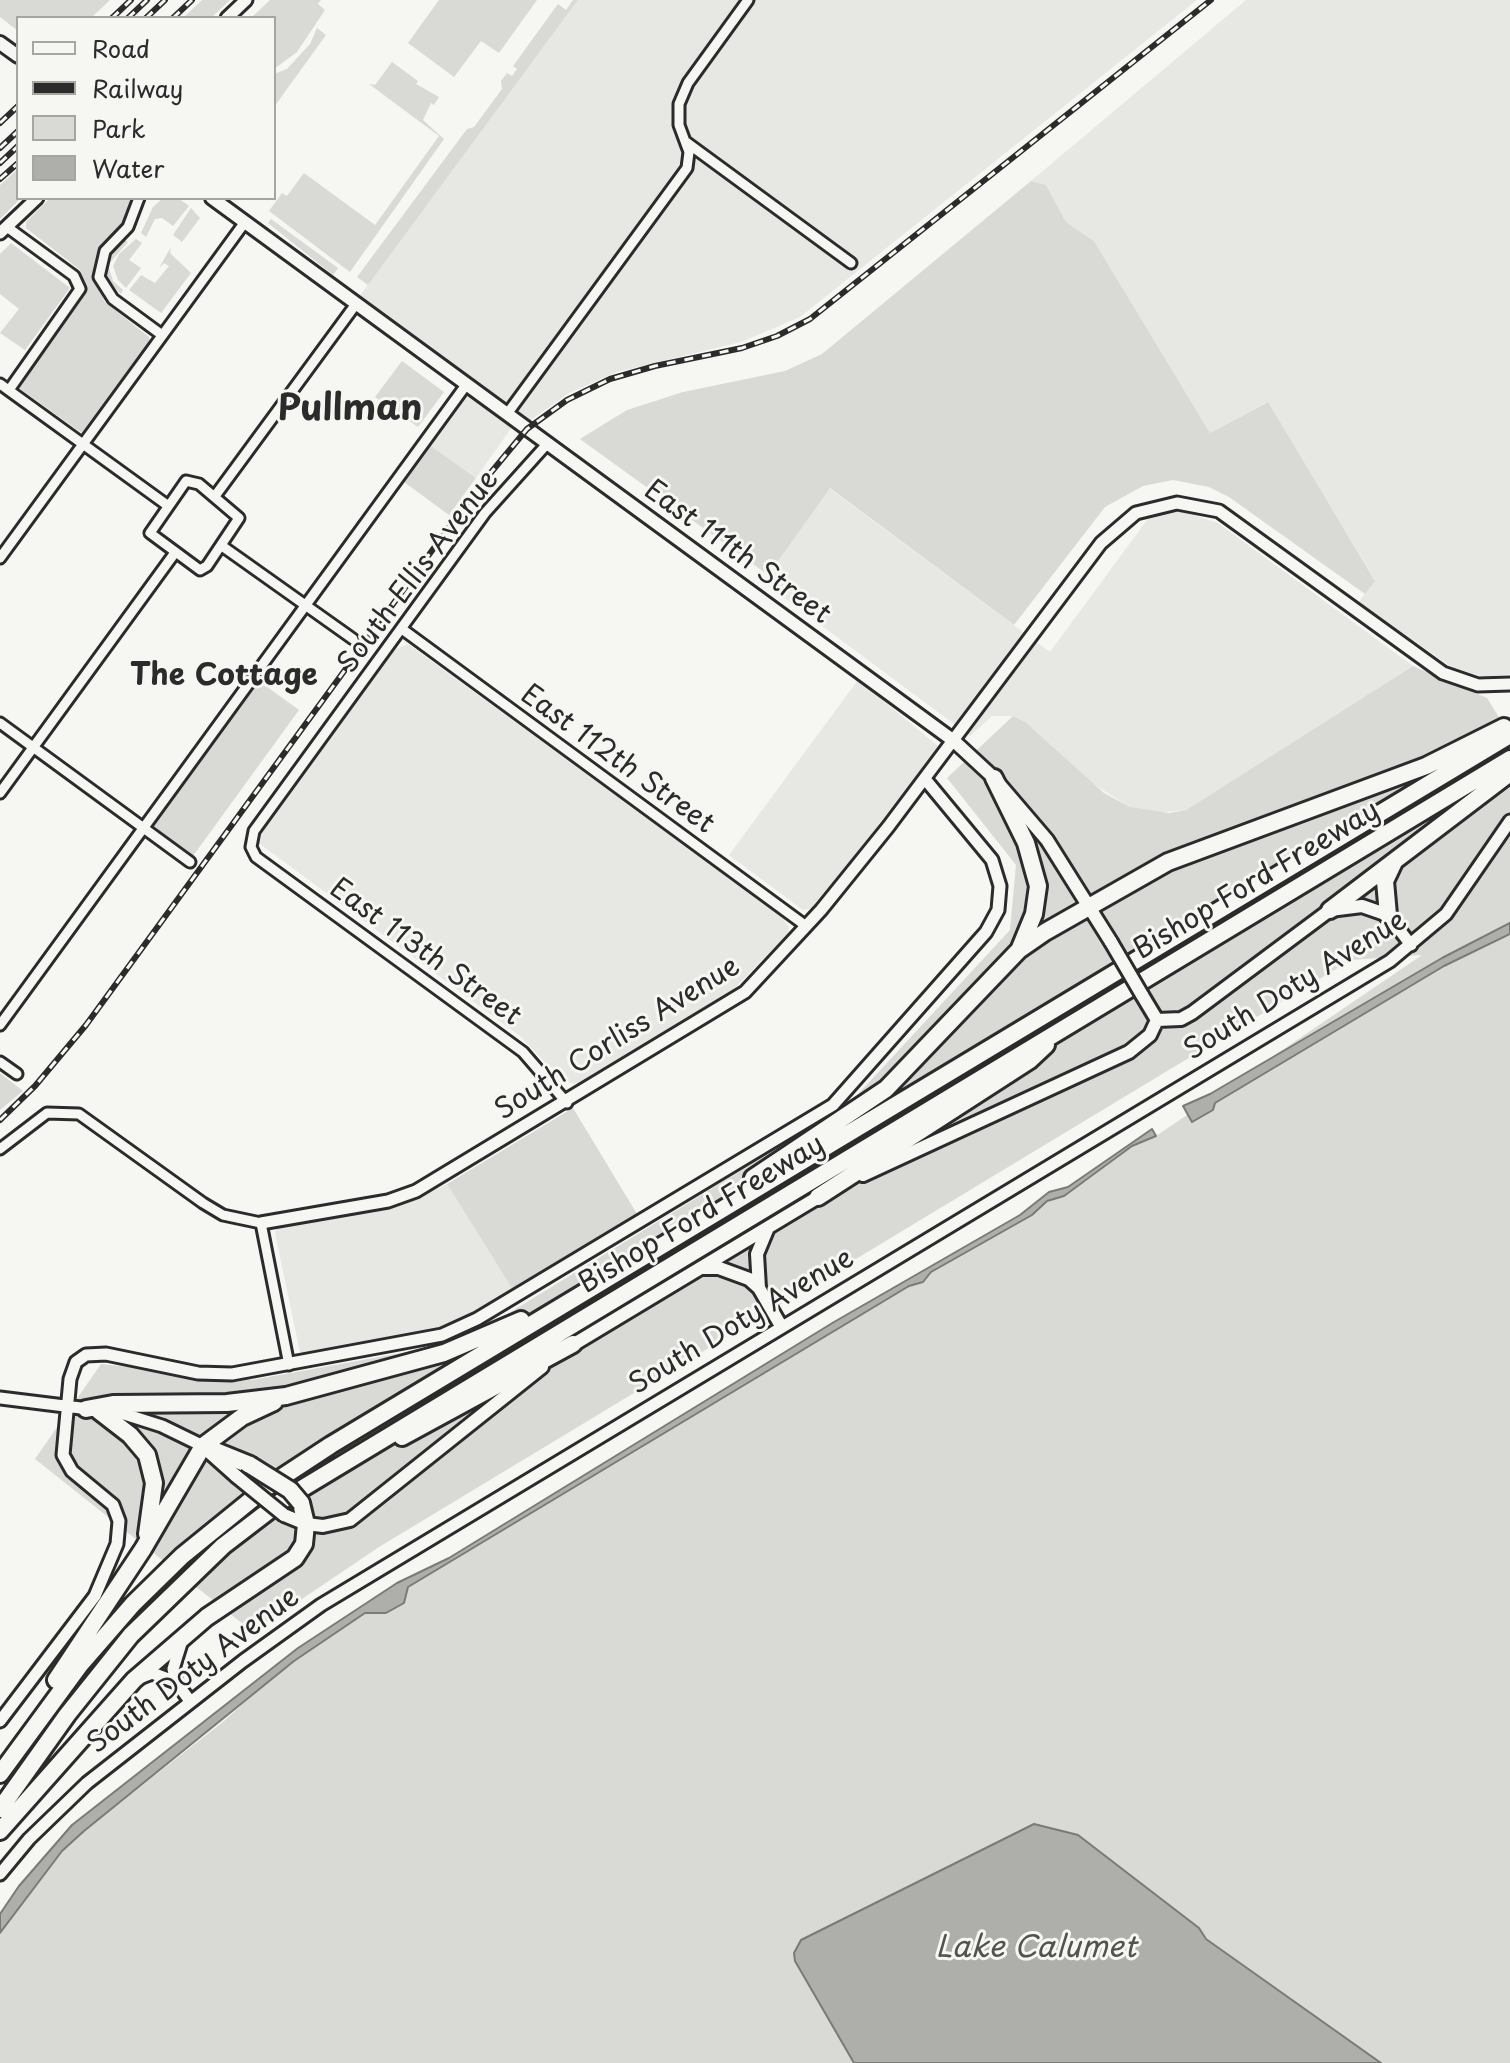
<!DOCTYPE html>
<html>
<head>
<meta charset="utf-8">
<style>
	body { margin:0 }
	#map { position:relative; width:1510px; height:2063px; overflow:hidden; background:#f6f6f2; font-family:"Playpen Sans",sans-serif }
	canvas { display:block }
	.legend { position:absolute; left:16px; top:16px; width:260px; height:184px; box-sizing:border-box; background:#f6f6f2; border:2px solid #a5a5a2; margin:0; padding:10px 14px; list-style:none; font-size:24px; color:#2b2b2b }
	.legend li { display:flex; align-items:center; gap:16px; height:40px }
	.legend b { width:40px; border:2px solid #a5a5a2 }
</style>
</head>
<body>
<div id="map">
<canvas width="1510" height="2063"></canvas>
<ul class="legend">
<li><b style="height:10px;background:#f6f6f2"></b>Road</li>
<li><b style="height:10px;background:#2b2b2b"></b>Railway</li>
<li><b style="height:22px;background:#d9d9d5"></b>Park</li>
<li><b style="height:22px;background:#aeaeab"></b>Water</li>
</ul>
</div>
<script>
const g = document.querySelector('canvas').getContext('2d');
g.lineJoin = 'round';
function fill(path, color) {
  g.fillStyle = color;
  g.fill(path, 'evenodd');
}
function shape(rows) {
  const path = new Path2D();
  for (const r of rows) {
    path.moveTo(r[0], r[1]);
    for (let i = 2; i < r.length; i += 2) path.lineTo(r[i], r[i + 1]);
  }
  return path;
}
function trace(path, color, width, dash) {
  g.strokeStyle = color;
  g.lineWidth = width;
  g.lineCap = dash ? 'butt' : 'round';
  g.setLineDash(dash || []);
  g.stroke(path);
}
function label(font, color, halo, rows, align = 'center') {
  g.font = font + ' "Playpen Sans",sans-serif';
  g.lineWidth = 6;
  g.setLineDash([]);
  g.textBaseline = 'middle';
  g.strokeStyle = halo;
  g.fillStyle = color;
  for (const [text, x, y, turn = 0] of rows) {
    g.save();
    g.translate(x, y);
    g.rotate((+turn || 0) * Math.PI / 180);
    g.textAlign = isNaN(turn) ? turn : align;
    if (halo) g.strokeText(text, 0, 0);
    g.fillText(text, 0, 0);
    g.restore();
  }
}
const built = shape([
	[578,0,1197,0,800,317,741,342,617,372,569,393,531,420,359,297],
	[1246,0,1510,0,1510,674,1485,677,1453,668,1359,602,1375,580,1267,402,1210,433,1094,241,1066,222,1046,185,1031,181],
	[461,390,512,427,476,478,424,441],
	[829,488,1050,652,1150,516,1181,511,1218,523,1413,666,1186,810,1156,813,1130,807,1087,780,1013,716,992,716,970,736,763,582],
	[408,644,781,916,789,927,788,933,733,990,578,1084,564,1082,520,1036,260,844,261,834,394,650],
	[858,680,938,746,857,853,811,908,803,910,729,855],
	[447,1184,513,1290,447,1328,309,1354,300,1352,275,1233,277,1228,406,1202]
]);
const green = shape([
	[0,0,110,0,91,18,18,18,18,31,0,17],
	[202,0,230,0,211,18,183,18],
	[270,0,321,0,318,4,325,10,297,52,274,69,274,18,251,18],
	[439,0,537,0,499,53,481,41,454,77,408,43],
	[573,0,578,0,368,285,357,277,467,129,474,127,502,89,501,81,507,73,512,76,517,69,513,66,558,4,566,10],
	[317,28,326,35,274,107,274,74,287,69,310,44],
	[392,62,418,81,416,84,439,97,434,105,431,103,423,120,444,139,350,272,269,211,282,193,287,196,304,173,375,225,439,136,369,84,375,85],
	[18,169,18,198,21,198,0,219,0,185],
	[1031,181,1046,185,1066,222,1094,241,1210,433,1268,402,1375,581,1365,594,1229,497,1209,487,1173,480,1143,486,1105,507,1014,625,830,488,768,575,580,439,627,410,683,392,785,371,822,354],
	[50,198,134,198,126,218,98,249,92,276,105,302,149,337,150,342,83,434,19,388,87,291,80,270,26,228,26,222],
	[163,198,178,198,189,206,173,226,162,218,155,219,146,237,141,233,153,207],
	[191,208,200,218,182,242,173,235],
	[271,219,338,268,333,275,268,223],
	[123,238,128,242,108,265,113,281,123,290,121,294,108,280,104,268,107,255],
	[136,239,142,243,129,260,141,268,126,288,118,280,113,266,119,254],
	[11,243,70,288,25,350,0,333,19,309,0,294,0,254],
	[171,247,170,253,191,273,161,313,129,290,141,275,155,283,169,266,164,263,159,268],
	[402,361,444,392,418,427,375,397],
	[431,446,476,478,449,515,404,482],
	[1413,666,1487,698,1510,735,1510,2063,1381,2063,1206,1938,1199,1928,1078,1836,1034,1824,801,1940,840,2037,854,2063,0,2063,0,1933,62,1851,84,1831,224,1721,273,1676,365,1613,386,1613,404,1603,408,1587,909,1286,922,1282,931,1272,1032,1215,1047,1201,1085,1182,1132,1146,1156,1136,1422,955,1351,960,379,1547,253,1632,35,1459,101,1364,252,1380,423,1349,509,1313,848,1105,1010,930,1016,865,947,778,1013,716,1025,722,1104,793,1130,807,1169,813,1186,810],
	[259,681,299,710,193,856,153,826],
	[0,1073,23,1091,0,1110],
	[573,1108,637,1214,513,1290,447,1184]
]);
const water = shape([
	[1510,923,1510,934,1444,966,1215,1103,1213,1110,1192,1122,1183,1106,1210,1094,1442,958,1510,923],
	[1152,1129,1156,1136,1132,1146,1064,1196,1047,1201,1032,1215,931,1272,923,1282,909,1286,408,1587,404,1603,386,1613,365,1613,294,1661,84,1831,62,1851,0,1933,0,1914,19,1886,72,1825,298,1648,397,1583,449,1558,834,1322,1020,1215,1049,1192,1068,1187,1152,1129],
	[1034,1824,1078,1835,1199,1928,1206,1939,1381,2063,854,2063,795,1961,794,1953,801,1940,1034,1824]
]);
const minor = shape([
	[686,142,851,263],
	[139,198,128,227,105,251,99,277,113,299,162,335],
	[7,227,74,276,80,289,9,390],
	[0,384,167,505],
	[507,414,687,168,689,152,679,125,679,104,688,83,748,0],
	[547,444,485,513,254,831,251,847,256,857,523,1052,567,1103],
	[186,481,199,484,239,518,207,566,200,570,150,533,186,481],
	[215,496,356,304],
	[222,546,353,639],
	[0,558,245,222],
	[402,629,806,926],
	[0,723,190,862],
	[0,793,174,554],
	[0,1025,466,385],
	[0,1062,17,1074],
	[0,1149,47,1113,79,1114,203,1203,223,1215,261,1223,289,1365]
]);
const tertiary = shape([
	[227,18,246,0],
	[0,233,37,198],
	[1388,915,1411,945],
	[261,1223,388,1201,416,1191,745,992,821,910,888,827,1101,543,1136,513,1177,503,1219,511,1443,673,1478,685,1510,684],
	[0,1398,121,1413,162,1426,203,1446],
	[182,1640,173,1669,176,1682,190,1701],
	[139,1678,152,1673,176,1682],
	[0,1721,95,1596,117,1544,119,1521,113,1505,72,1471,63,1455,70,1379,76,1362,86,1355,106,1354,198,1373,232,1374,442,1335,477,1319,833,1105,986,932,998,910,1000,886,992,860,925,779],
	[0,1874,29,1839,87,1783,243,1661,321,1605,1390,961,1446,914,1510,821]
]);
const secondary = shape([
	[0,43,18,56],
	[212,198,954,741,994,778,1047,840,1111,942],
	[1142,995,1157,1020],
	[1157,1020,1181,1019,1192,1013,1330,910,1362,906,1388,915],
	[863,1175,1129,1052,1150,1035,1157,1020],
	[700,1268,719,1268,749,1279,759,1288,781,1326],
	[759,1288,757,1254,767,1230],
	[566,1349,825,1193],
	[208,1451,236,1476],
	[284,1515,306,1524,323,1526,350,1520,542,1367]
]);
const motorway = shape([
	[994,778,1026,843,1038,886,1034,914,1020,948],
	[1330,910,1510,773],
	[1388,915,1385,881,1394,862],
	[753,1178,886,1089,1019,950,1045,932,1168,862,1426,766,1504,727],
	[818,1197,1030,1060,1046,1045],
	[86,1409,113,1404,227,1403,286,1396,444,1353,521,1320],
	[99,1411,130,1435,147,1455,154,1483,147,1534],
	[402,1437,573,1344],
	[203,1446,250,1465],
	[56,1680,143,1549,203,1446,242,1417,274,1402],
	[0,1774,80,1665,133,1604,182,1556,267,1487,331,1445,1510,735],
	[0,1809,67,1715,131,1635,223,1546,283,1500,1510,759],
	[0,1831,134,1680,207,1617,295,1558,304,1544,306,1524,301,1503]
]);
const rail = shape([
	[112,18,131,0],
	[128,18,147,0],
	[146,18,165,0],
	[173,18,192,0],
	[0,123,18,106],
	[0,148,18,131],
	[0,163,18,146],
	[0,179,18,163],
	[0,1120,35,1086,86,1025,474,493,527,429,567,400,610,379,655,366,742,348,777,336,810,319,1211,0]
]);
const secondaryBridge = shape([
	[1111,942,1142,995],
	[236,1476,284,1515]
]);
const motorwayBridge = shape([
	[250,1465,290,1490,301,1503]
]);
const streetNames = [
	["East 111th Street",737,553,36],
	["South Ellis Avenue",419,572,-53],
	["East 112th Street",617,760,36],
	["Bishop Ford Freeway",1257,881,-31],
	["East 113th Street",425,953,36],
	["South Doty Avenue",1296,986,-32],
	["South Corliss Avenue",618,1039,-32],
	["Bishop Ford Freeway",702,1215,-31],
	["South Doty Avenue",742,1322,-31],
	["South Doty Avenue",194,1671,-37]
];
const neighbourhoodNames = [
	["The Cottage",224,677]
];
const waterNames = [
	["Lake Calumet",1036,1949]
];
const districtNames = [
	["Pullman",350,410]
];
fill(built, '#e7e7e3');
fill(green, '#d9d9d5');
fill(water, '#aeaeab');
trace(water, '#7a7a78', 2);
trace(minor, '#2b2b2b', 15);
trace(tertiary, '#2b2b2b', 17);
trace(secondary, '#2b2b2b', 18);
trace(motorway, '#2b2b2b', 22);
trace(minor, '#f6f6f2', 9);
trace(tertiary, '#f6f6f2', 11);
trace(secondary, '#f6f6f2', 12);
trace(motorway, '#f6f6f2', 16);
trace(rail, '#2b2b2b', 6);
trace(rail, '#f6f6f2', 3, [9]);
trace(secondaryBridge, '#2b2b2b', 18, []);
trace(motorwayBridge, '#2b2b2b', 22, []);
trace(secondaryBridge, '#f6f6f2', 12);
trace(motorwayBridge, '#f6f6f2', 16);
label('28px', '#2b2b2b', '#f6f6f2', streetNames);
label('bold 30px', '#2b2b2b', '#f6f6f2', neighbourhoodNames);
label('italic 30px', '#525251', '#f6f6f2', waterNames);
label('bold 36px', '#2b2b2b', '#f6f6f2', districtNames);
</script>
</body>
</html>
